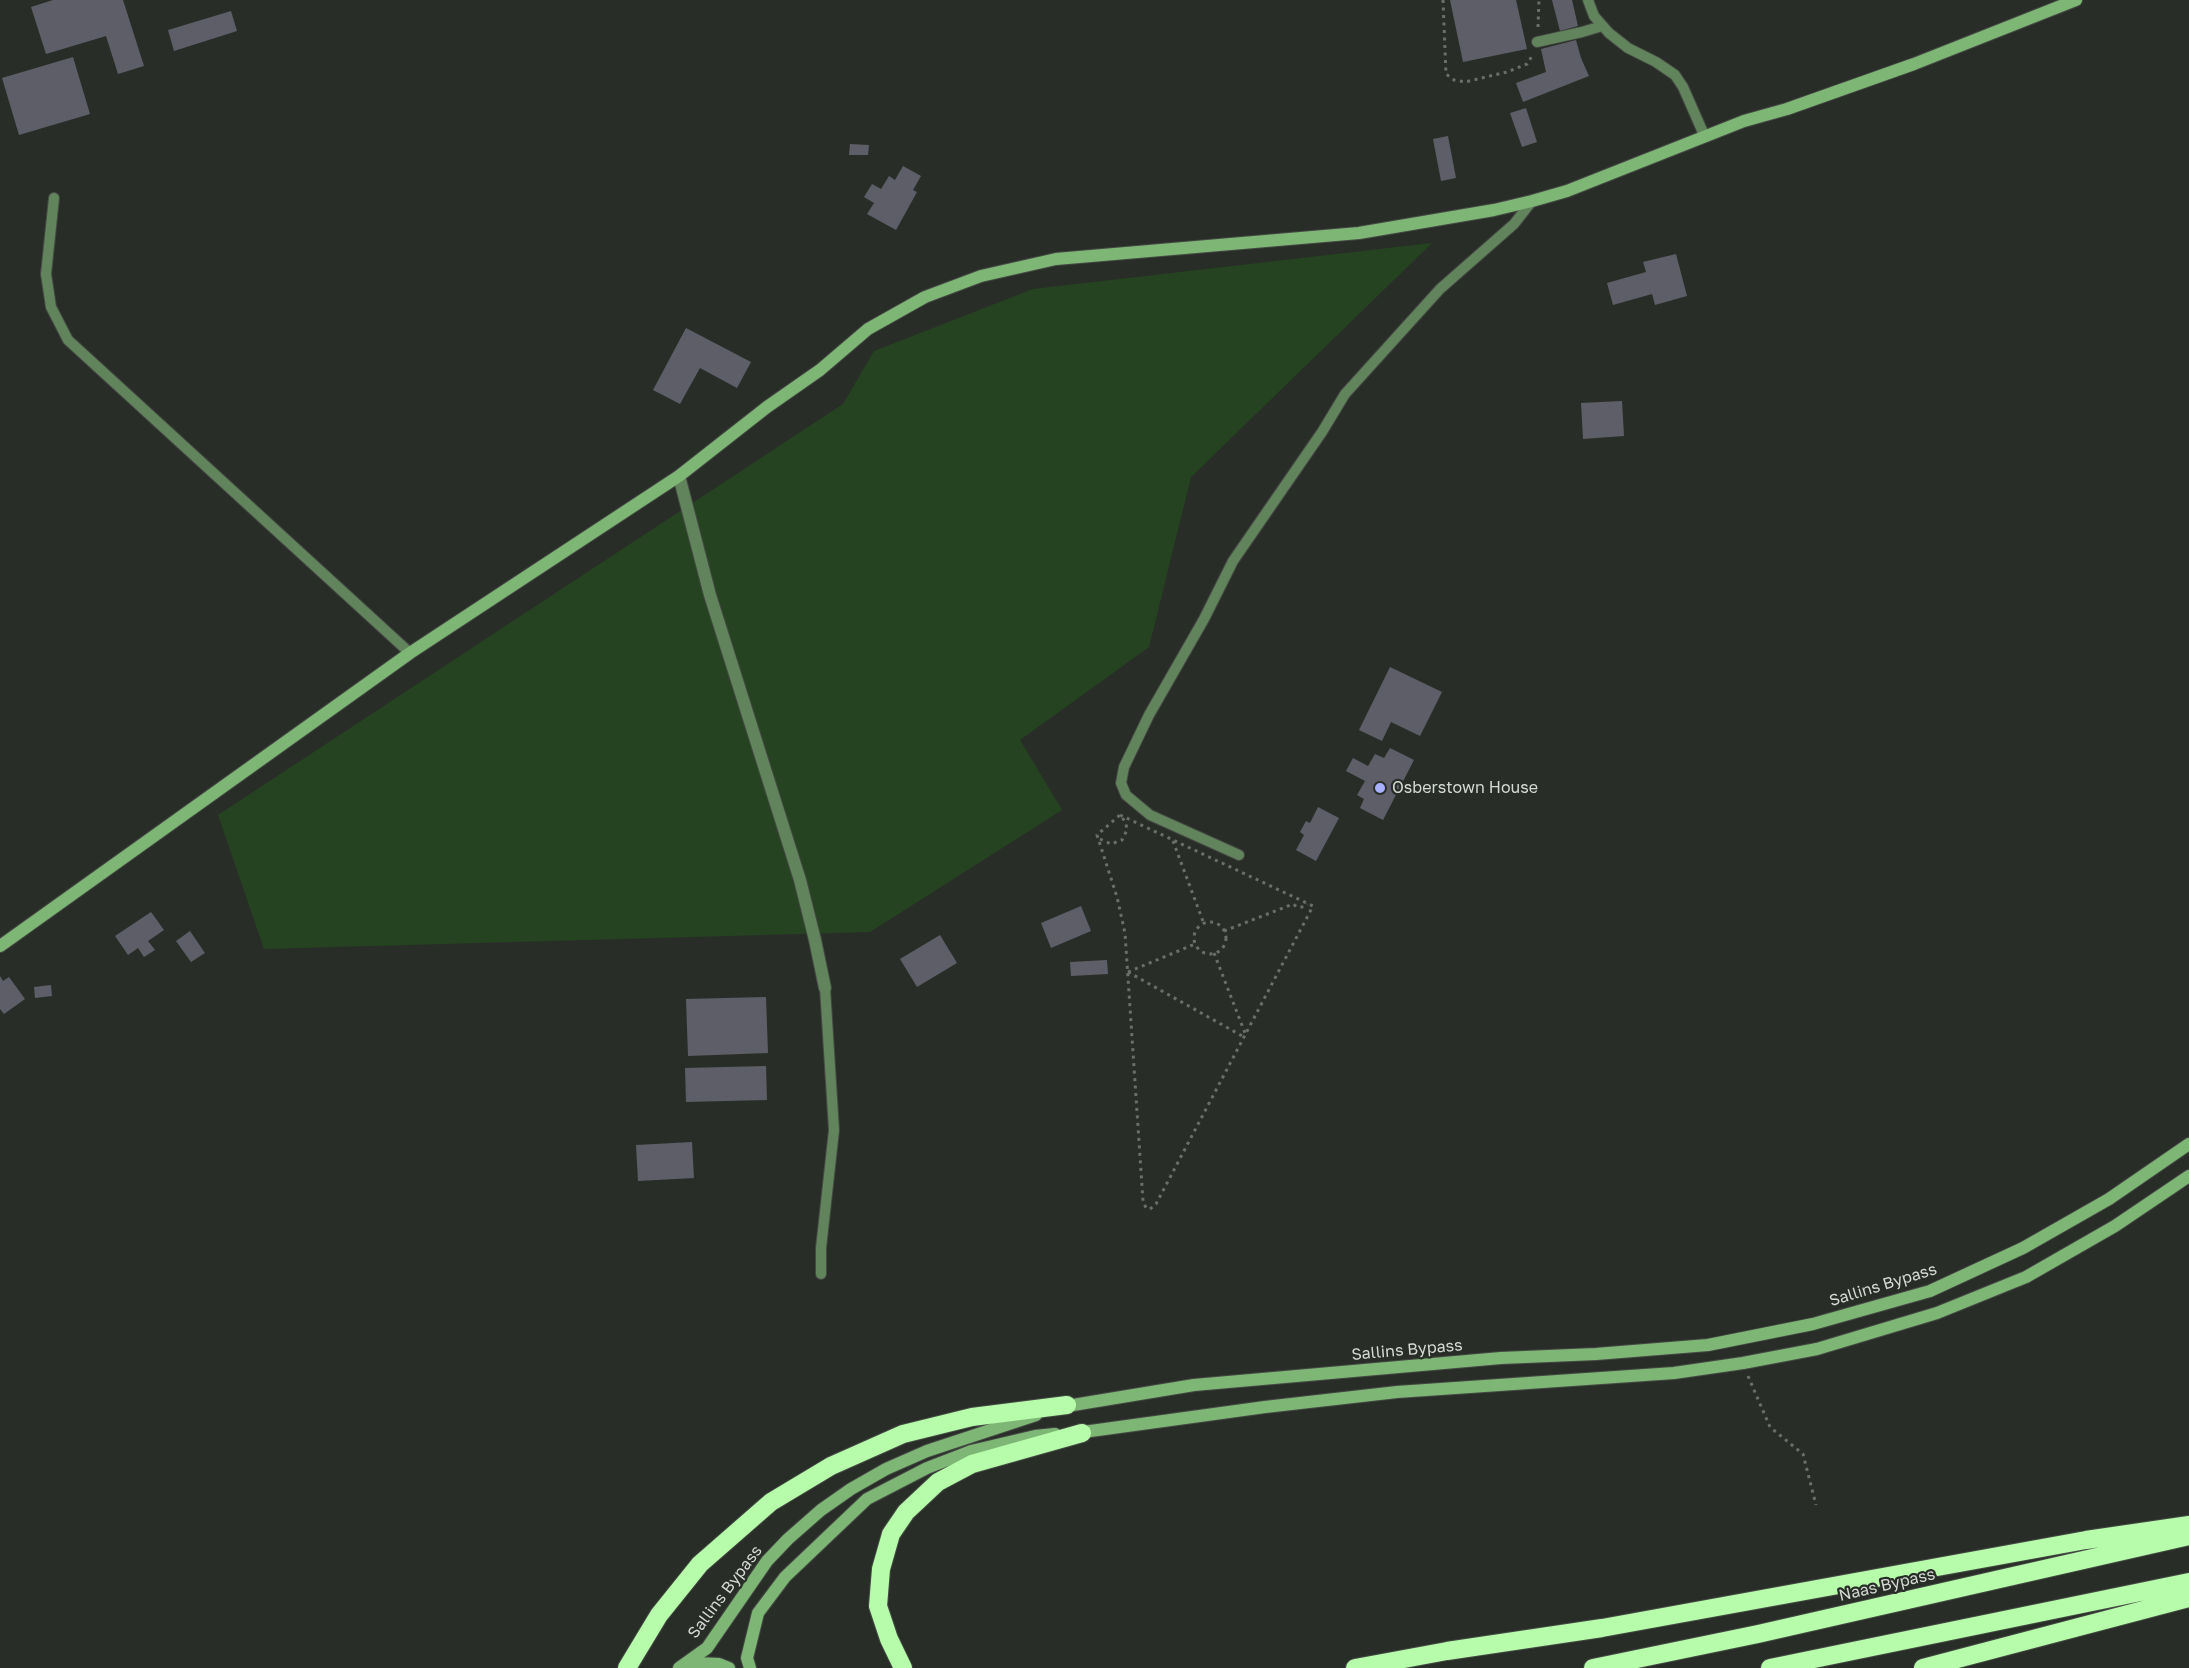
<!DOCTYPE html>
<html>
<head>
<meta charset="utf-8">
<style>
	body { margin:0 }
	canvas { display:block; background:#282e27 }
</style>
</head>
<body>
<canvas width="2189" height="1668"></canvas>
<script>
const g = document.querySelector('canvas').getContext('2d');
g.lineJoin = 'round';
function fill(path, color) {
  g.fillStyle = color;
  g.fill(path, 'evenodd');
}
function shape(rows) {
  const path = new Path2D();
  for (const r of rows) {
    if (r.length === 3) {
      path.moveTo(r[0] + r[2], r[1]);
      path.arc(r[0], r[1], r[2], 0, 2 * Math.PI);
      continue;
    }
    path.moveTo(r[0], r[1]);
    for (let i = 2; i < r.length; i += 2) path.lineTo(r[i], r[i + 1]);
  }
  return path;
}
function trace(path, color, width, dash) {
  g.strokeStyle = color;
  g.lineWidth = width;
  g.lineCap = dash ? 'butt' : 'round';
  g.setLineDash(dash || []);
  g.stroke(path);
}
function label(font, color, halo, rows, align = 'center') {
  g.font = font + ' "Golos Text",sans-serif';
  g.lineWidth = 4.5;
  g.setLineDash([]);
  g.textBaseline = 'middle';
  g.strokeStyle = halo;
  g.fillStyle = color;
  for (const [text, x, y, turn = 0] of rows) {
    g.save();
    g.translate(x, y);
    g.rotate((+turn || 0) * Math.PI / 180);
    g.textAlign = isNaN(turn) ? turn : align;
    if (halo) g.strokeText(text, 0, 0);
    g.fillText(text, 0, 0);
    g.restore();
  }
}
const green = shape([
	[1432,243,1191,477,1149,647,1020,740,1062,810,870,932,264,949,218,815,843,404,874,351,1033,289]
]);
const building = shape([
	[53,0,123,0,144,66,118,74,106,36,46,54,31,7],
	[1450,0,1516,0,1527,49,1463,62],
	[1552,0,1572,0,1578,26,1560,31],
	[231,11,237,31,174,51,168,30],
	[1576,40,1581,58,1589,76,1523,102,1516,83,1546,72,1541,49],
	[73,57,90,114,19,135,2,78],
	[1526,108,1537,142,1522,147,1510,113],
	[1448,136,1456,178,1441,181,1433,139],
	[850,144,869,145,868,155,849,155],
	[903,166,921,176,913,190,917,192,896,230,867,214,874,203,864,197,872,184,881,189,889,176,895,180],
	[1676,254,1687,296,1655,305,1652,294,1613,305,1607,283,1646,272,1643,262],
	[686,328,751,362,737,388,700,368,680,404,653,390],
	[1622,401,1624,436,1583,439,1581,403],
	[1390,667,1442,692,1420,736,1391,722,1382,741,1359,730],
	[1390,748,1414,760,1383,820,1360,808,1364,799,1357,795,1365,781,1346,771,1353,758,1368,766,1375,754,1384,758],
	[1318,807,1339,818,1316,861,1296,850,1304,835,1300,832,1306,821,1310,823],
	[1081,906,1091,931,1051,948,1041,923],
	[151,912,164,930,148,941,155,950,144,957,138,948,128,955,115,936],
	[190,931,205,953,191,962,176,941],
	[940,935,957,963,917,987,900,959],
	[1107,960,1108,974,1071,976,1070,962],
	[0,976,3,981,9,977,25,999,4,1014,0,1009],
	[51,985,52,996,35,998,34,987],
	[766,997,768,1053,688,1056,686,999],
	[766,1066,767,1100,686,1102,685,1068],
	[692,1142,694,1178,638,1181,636,1145]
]);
const path = shape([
	[1443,0,1446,74,1454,80,1465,82,1507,72,1527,64,1532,56],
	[1538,27,1539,0],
	[1120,815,1313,906,1156,1204,1150,1209,1146,1208,1143,1201,1125,933,1117,897,1097,835,1120,815],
	[1100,839,1111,844,1122,840,1127,830,1126,824,1122,817],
	[1173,841,1204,924],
	[1210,938,16],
	[1224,931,1293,904,1297,907,1304,907,1307,904],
	[1214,953,1245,1033],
	[1128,972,1244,1037],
	[1128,972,1195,944],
	[1748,1376,1770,1427,1803,1454,1816,1505]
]);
const lane = shape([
	[1588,0,1594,16,1609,33,1628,48,1656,62,1675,75,1683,87,1705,137],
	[1537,42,1582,32,1602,26],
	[54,198,46,274,51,307,68,340,410,653],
	[1239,855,1150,815,1126,795,1121,783,1124,767,1149,715,1204,619,1233,561,1322,432,1345,394,1440,289,1514,224,1532,201],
	[821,1274,821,1248,834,1130,825,988]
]);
const street = shape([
	[679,476,710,595,800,880,815,940,825,988]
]);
const secondary = shape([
	[0,946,410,653,679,476,767,407,820,370,868,329,925,297,981,276,1056,259,1359,233,1494,210,1532,201,1567,191,1744,121,1787,109,1914,64,2076,0],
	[1061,1407,1194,1385,1501,1358,1596,1354,1708,1345,1813,1324,1930,1291,2023,1248,2109,1199,2189,1144],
	[1076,1433,1265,1407,1397,1392,1674,1373,1743,1363,1817,1349,1937,1313,2026,1277,2115,1226,2189,1176],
	[687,1667,697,1663,719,1664,729,1668],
	[679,1668,707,1648,767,1561,788,1539,821,1510,851,1489,886,1469,927,1451,1036,1415],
	[750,1668,747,1658,758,1613,785,1577,867,1499,927,1468,971,1451,1035,1436,1055,1434]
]);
const highway = shape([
	[627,1668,659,1615,700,1564,771,1502,831,1466,903,1434,972,1417,1067,1405],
	[903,1668,889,1639,878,1606,881,1569,891,1534,906,1512,938,1482,972,1464,1082,1433],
	[1355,1668,1447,1651,1602,1628,2086,1540,2189,1525],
	[1593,1668,1758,1634,2189,1536],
	[1770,1668,2189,1582],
	[1923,1668,2189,1598]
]);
const markers = [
	[1380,788,6,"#a7b1fc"]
];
const poiNames = [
	["Osberstown House",1392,788]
];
const streetNames = [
	["Sallins Bypass",1883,1285,-17],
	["Sallins Bypass",1407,1350,-5],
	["Naas Bypass",1887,1585,-13],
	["Sallins Bypass",725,1592,-53]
];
fill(green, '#254320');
fill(building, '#5d5e68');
trace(lane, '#444943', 12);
trace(street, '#444943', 14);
trace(secondary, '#444943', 14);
trace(highway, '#444943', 20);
trace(path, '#6a6f69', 3, [3, 4.5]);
trace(lane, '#62845c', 10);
trace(street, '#62845c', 12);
trace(secondary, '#7eb675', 12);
trace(highway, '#b6fcaa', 18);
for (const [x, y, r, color] of markers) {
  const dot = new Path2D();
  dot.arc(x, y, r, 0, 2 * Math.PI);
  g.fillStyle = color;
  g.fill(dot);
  trace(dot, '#282e27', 2);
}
label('16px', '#d5d9d4', '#282e27', poiNames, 'left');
label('16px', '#d5d9d4', '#282e27', streetNames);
</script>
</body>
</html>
